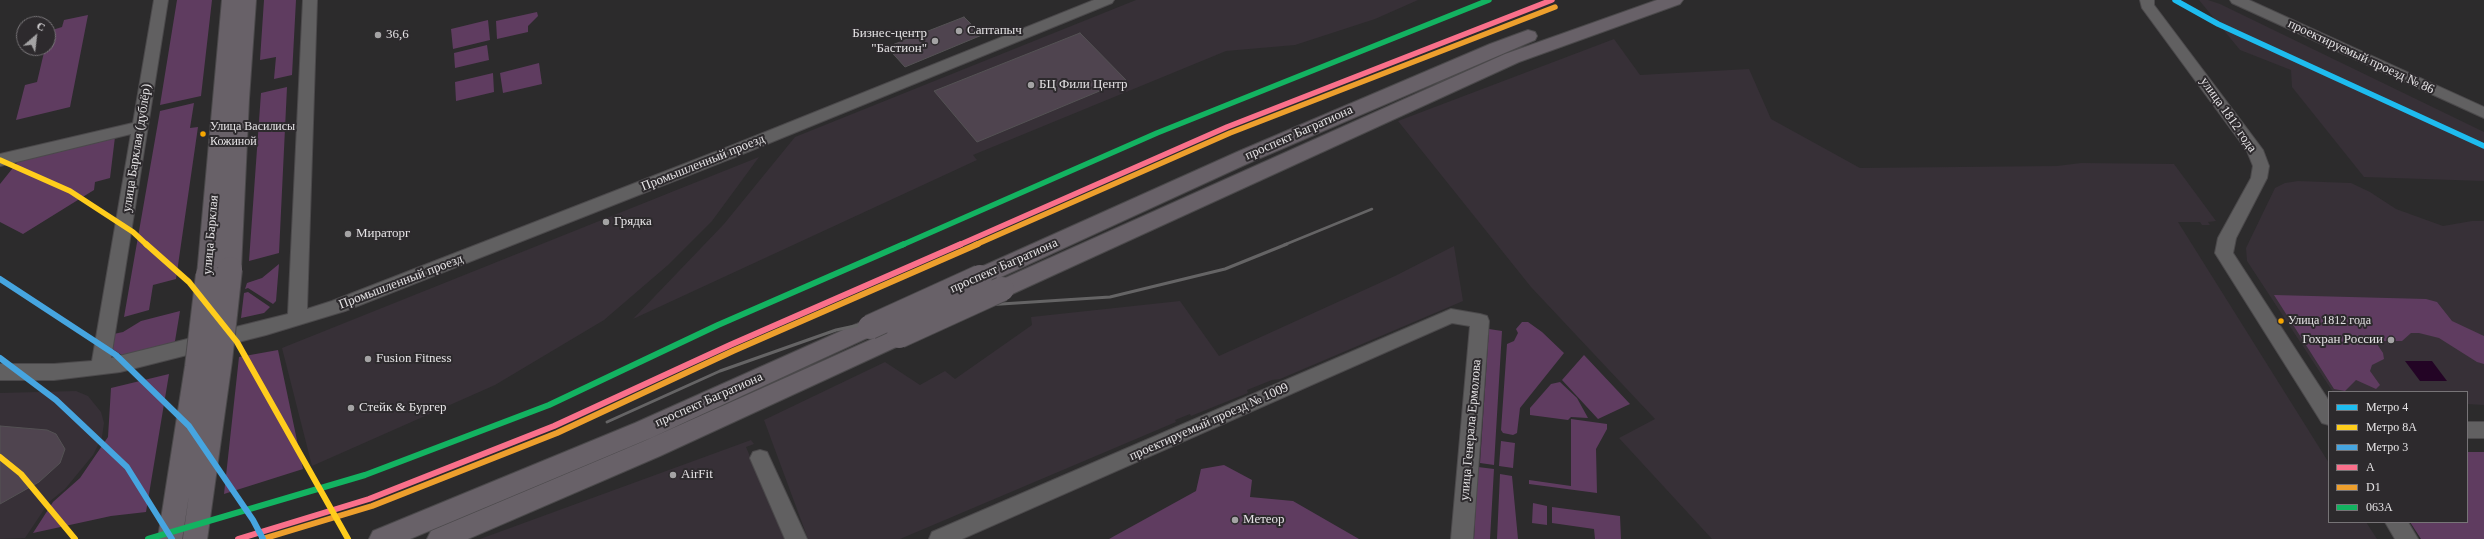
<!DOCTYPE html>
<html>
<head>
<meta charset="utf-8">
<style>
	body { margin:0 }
	#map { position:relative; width:2484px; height:539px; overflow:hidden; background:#2c2b2c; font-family:Georgia,serif }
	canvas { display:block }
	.legend { position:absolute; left:2328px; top:391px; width:140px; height:132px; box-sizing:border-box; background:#2d2a2d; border:1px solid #777477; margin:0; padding:5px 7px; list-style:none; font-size:12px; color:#e5e3e5 }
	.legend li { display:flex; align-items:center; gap:8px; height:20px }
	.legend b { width:20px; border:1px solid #777477 }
	.north { position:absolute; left:16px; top:16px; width:40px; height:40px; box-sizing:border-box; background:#2d2a2d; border:1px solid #777477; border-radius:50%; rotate:28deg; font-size:11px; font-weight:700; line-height:16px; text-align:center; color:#e5e3e5 }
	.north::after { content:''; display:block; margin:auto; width:14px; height:18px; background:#a4a3a4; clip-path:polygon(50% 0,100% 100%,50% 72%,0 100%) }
</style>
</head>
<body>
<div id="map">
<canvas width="2484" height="539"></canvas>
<ul class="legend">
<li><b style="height:5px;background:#1ebcef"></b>Метро 4</li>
<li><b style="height:5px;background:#ffcd1c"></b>Метро 8А</li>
<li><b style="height:5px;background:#46a5e0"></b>Метро 3</li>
<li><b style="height:5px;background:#fa708b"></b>A</li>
<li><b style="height:5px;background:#ed9f2d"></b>D1</li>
<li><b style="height:5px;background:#13b361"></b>063А</li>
</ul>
<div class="north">С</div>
</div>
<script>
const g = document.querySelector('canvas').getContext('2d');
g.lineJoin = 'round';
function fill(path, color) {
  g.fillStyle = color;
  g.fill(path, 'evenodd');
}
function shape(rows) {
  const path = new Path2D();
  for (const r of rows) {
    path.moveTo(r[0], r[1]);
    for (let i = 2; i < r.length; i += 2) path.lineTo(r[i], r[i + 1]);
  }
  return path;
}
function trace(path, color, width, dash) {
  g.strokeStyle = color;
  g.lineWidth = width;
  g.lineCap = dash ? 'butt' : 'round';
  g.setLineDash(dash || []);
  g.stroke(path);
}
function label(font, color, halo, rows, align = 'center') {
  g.font = font + ' Georgia,serif';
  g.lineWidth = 4;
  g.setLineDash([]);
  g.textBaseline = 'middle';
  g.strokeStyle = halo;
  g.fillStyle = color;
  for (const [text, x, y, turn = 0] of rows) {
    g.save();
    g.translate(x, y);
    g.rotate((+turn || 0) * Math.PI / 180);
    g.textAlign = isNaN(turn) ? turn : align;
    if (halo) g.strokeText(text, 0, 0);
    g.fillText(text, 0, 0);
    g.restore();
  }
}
const built = shape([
	[1136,0,1418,0,1375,19,1295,45,1226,51,973,155,977,160,633,319,724,224,795,137],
	[2199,0,2208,0,2220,4,2484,132,2484,181,2364,177,2292,87,2291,70,2240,50],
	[1614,39,1640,75,1749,69,1771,119,1860,168,2057,166,2081,163,2174,164,2216,221,2208,222,2210,225,2202,225,2200,222,2178,222,2329,463,2329,522,2366,522,2377,539,1712,539,1619,438,1655,419,1531,287,1398,121],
	[759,157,712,221,668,265,604,320,495,385,312,466,282,348],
	[2298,181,2351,183,2370,192,2396,209,2443,226,2472,221,2484,221,2484,405,2467,404,2467,392,2333,392,2247,261,2246,248,2275,188,2285,183],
	[1454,246,1463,301,1280,379,1272,380,1247,390,1248,393,1191,416,1190,414,1175,420,1176,422,900,539,808,539,764,420,885,362,920,385,945,371,955,379,1032,325,1031,317,1180,301,1219,356,1395,276],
	[76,391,88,396,101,412,104,423,102,437,93,455,65,489,49,502,25,538,0,539,0,393],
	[751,440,754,444,746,447,785,539,480,539]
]);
const green = shape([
	[177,0,212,0,201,96,160,105],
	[264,0,296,0,292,75,274,79,276,57,260,60],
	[537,12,538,16,528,26,528,32,497,39,496,21],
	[88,15,70,107,16,120,25,85,37,82,45,48,48,48,49,31,62,27,64,20],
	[488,20,490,40,453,49,451,29],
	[487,45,489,60,455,68,454,53],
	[539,63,542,84,503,93,500,73],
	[493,73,494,92,456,101,455,82],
	[287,87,279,253,249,261,261,93],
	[194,103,190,128,198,127,176,279,153,285,149,310,124,317,160,111],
	[115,137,110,178,95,182,94,190,23,234,0,222,0,184,20,159],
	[279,264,276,301,273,304,248,288,245,289,247,283,262,278],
	[248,292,270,307,264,313,241,318,244,293],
	[2274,295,2426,299,2437,302,2452,321,2484,336,2484,364,2477,362,2439,338,2419,333,2411,333,2402,341,2375,341,2383,353,2384,359,2372,365,2370,371,2380,385,2376,389,2356,380,2345,391,2334,389],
	[180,311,174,347,128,359,108,346,109,335,123,332,141,321],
	[1522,322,1528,322,1542,332,1564,353,1520,408,1517,433,1513,435,1503,433,1501,430,1507,344,1514,341,1518,333,1516,329],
	[1489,329,1502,331,1494,465,1480,463],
	[278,350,303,469,224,494,239,357],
	[1584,355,1630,404,1598,419,1562,380],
	[169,374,146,512,111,516,33,533,53,502,80,478,108,437,111,388],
	[1560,382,1577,398,1588,418,1571,417,1568,420,1530,415,1530,408,1551,384],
	[1571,419,1607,424,1607,429,1596,449,1597,493,1529,484,1529,480,1571,486],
	[1501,441,1515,443,1513,468,1499,466],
	[2467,452,2484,452,2484,539,2421,539,2410,522,2467,522],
	[1224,465,1252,480,1250,497,1293,501,1359,539,1109,539,1196,491,1201,469],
	[1478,467,1494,469,1490,539,1474,539],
	[1500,474,1512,476,1518,539,1497,539],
	[1533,503,1547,506,1547,525,1532,523],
	[1552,507,1620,516,1621,539,1595,539,1594,529,1552,523]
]);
const water = shape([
	[2405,361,2432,361,2447,381,2420,381]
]);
const building = shape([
	[964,17,982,35,905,67,887,47,964,17],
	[1080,33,1126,80,977,142,934,91,1080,33],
	[0,426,47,430,56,434,65,449,60,463,39,482,0,504,0,426]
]);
const minor = shape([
	[154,0,168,0,111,358,288,314,303,0,317,0,307,309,332,301,733,145,1094,0,1114,0,1112,3,745,153,345,311,266,335,120,372,54,380,0,380,0,364,54,364,92,361,131,134,0,166,0,154,133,123,154,0],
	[2140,0,2154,0,2154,5,2263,150,2269,166,2267,178,2236,238,2233,253,2329,401,2329,425,2322,423,2215,253,2218,238,2251,178,2253,166,2247,151,2142,8,2140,0],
	[2230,0,2249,0,2484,107,2484,118,2232,3,2230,0],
	[1451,309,1480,314,1487,316,1489,321,1473,539,1451,539,1470,326,1452,323,962,539,929,539,932,532,1451,309],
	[2467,422,2484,422,2484,438,2467,438,2467,422],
	[760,450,767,452,807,539,785,539,750,458,753,452,760,450],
	[2385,522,2408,522,2418,539,2395,539,2385,522]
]);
const major = shape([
	[222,0,256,0,249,99,241,269,238,275,230,277,222,275,219,270,216,281,208,283,200,281,197,275,222,0],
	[1657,0,1683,0,1680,4,1519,62,1010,295,1002,297,994,295,991,289,994,283,1505,54,1657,0],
	[1528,30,1535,32,1537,36,1535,40,1251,162,988,283,980,285,972,283,969,277,972,271,1237,152,1490,44,1528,30],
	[870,318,878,321,881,327,878,333,653,437,410,539,369,539,373,531,635,423,870,318],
	[899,327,907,330,911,336,907,342,660,456,468,539,427,539,431,531,642,442,899,327]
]);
const railFar1 = shape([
	[1284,245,1372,209]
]);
const rail = shape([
	[607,422,720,371,836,330,939,308,1110,297,1225,269,1287,244]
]);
const majorBridge = shape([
	[870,327,980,277],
	[899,336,1002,289],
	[170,539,197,367,208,275],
	[195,539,220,360,230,269]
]);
const rail1Far1 = shape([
	[959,245,1227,127,1552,0]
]);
const rail1 = shape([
	[238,539,369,499,554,426,730,345,961,244]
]);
const rail2Far1 = shape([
	[975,245,1230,133,1555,7]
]);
const rail2 = shape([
	[262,539,372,506,557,433,733,351,978,244]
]);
const rail3Far1 = shape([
	[902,245,1157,133,1489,0]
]);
const rail3 = shape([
	[148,539,365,475,549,405,718,325,904,244]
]);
const metro1 = shape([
	[2175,0,2218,24,2484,146]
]);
const metro2Far1 = shape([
	[0,160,70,191,133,232,147,245]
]);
const metro2 = shape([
	[146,244,189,282,237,342,348,539],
	[0,457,21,474,75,539]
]);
const metro3 = shape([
	[0,279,116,355,189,426,253,520,263,539],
	[0,358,56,400,127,467,172,539]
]);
const markers = [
	[959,31,4,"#a4a3a4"],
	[378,35,4,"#a4a3a4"],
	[935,41,4,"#a4a3a4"],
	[1031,85,4,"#a4a3a4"],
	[203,134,3.5,"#f7a600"],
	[606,222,4,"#a4a3a4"],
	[348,234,4,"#a4a3a4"],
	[2281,321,3.5,"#f7a600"],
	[2391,340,4,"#a4a3a4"],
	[368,359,4,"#a4a3a4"],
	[351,408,4,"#a4a3a4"],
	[673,475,4,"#a4a3a4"],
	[1235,520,4,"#a4a3a4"]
];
const busNames = [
	["Улица Василисы",210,127],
	["Кожиной",210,142],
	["Улица 1812 года",2288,321]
];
const poiNames = [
	["Саптапыч",967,31],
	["Бизнес-центр",927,34,"right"],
	["\"Бастион\"",927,49,"right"],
	["36,6",386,35],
	["БЦ Фили Центр",1039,85],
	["Грядка",614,222],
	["Мираторг",356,234],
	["Гохран России",2383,340,"right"],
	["Fusion Fitness",376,359],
	["Стейк & Бургер",359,408],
	["AirFit",681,475],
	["Метеор",1243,520]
];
const streetNames = [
	["проектируемый проезд № 86",2361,57,25],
	["улица 1812 года",2228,115,55],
	["проспект Багратиона",1299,133,-24],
	["улица Барклая (дублёр)",137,148,-81],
	["Промышленный проезд",703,163,-22],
	["улица Барклая",211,235,-85],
	["проспект Багратиона",1004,266,-24],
	["Промышленный проезд",401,282,-21],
	["проспект Багратиона",709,400,-24],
	["проектируемый проезд № 1009",1209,422,-24],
	["улица Генерала Ермолова",1471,430,-85]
];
fill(built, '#373037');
fill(green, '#5f3c60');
fill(water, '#230425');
fill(building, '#4f444f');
trace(building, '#545254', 1);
trace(minor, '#4b494b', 2);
trace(major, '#4b494b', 2);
fill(minor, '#616061');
fill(major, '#686168');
trace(railFar1, '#656465', 2.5);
trace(rail, '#656465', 3);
trace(majorBridge, '#4b494b', 26, []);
trace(majorBridge, '#686168', 24);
trace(rail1Far1, '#fa708b', 5.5);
trace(rail1, '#fa708b', 6);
trace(rail2Far1, '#ed9f2d', 5.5);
trace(rail2, '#ed9f2d', 6);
trace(rail3Far1, '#13b361', 5.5);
trace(rail3, '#13b361', 6);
trace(metro1, '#1ebcef', 5.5);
trace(metro2Far1, '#ffcd1c', 5.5);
trace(metro2, '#ffcd1c', 6);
trace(metro3, '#46a5e0', 6);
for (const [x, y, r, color] of markers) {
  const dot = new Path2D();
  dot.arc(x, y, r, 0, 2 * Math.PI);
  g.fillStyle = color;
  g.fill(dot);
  trace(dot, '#2d2a2d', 1.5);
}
label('12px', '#e5e3e5', '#2d2a2d', busNames, 'left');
label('13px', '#e5e3e5', '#2d2a2d', poiNames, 'left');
label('13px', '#e5e3e5', '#2d2a2d', streetNames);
</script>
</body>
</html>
